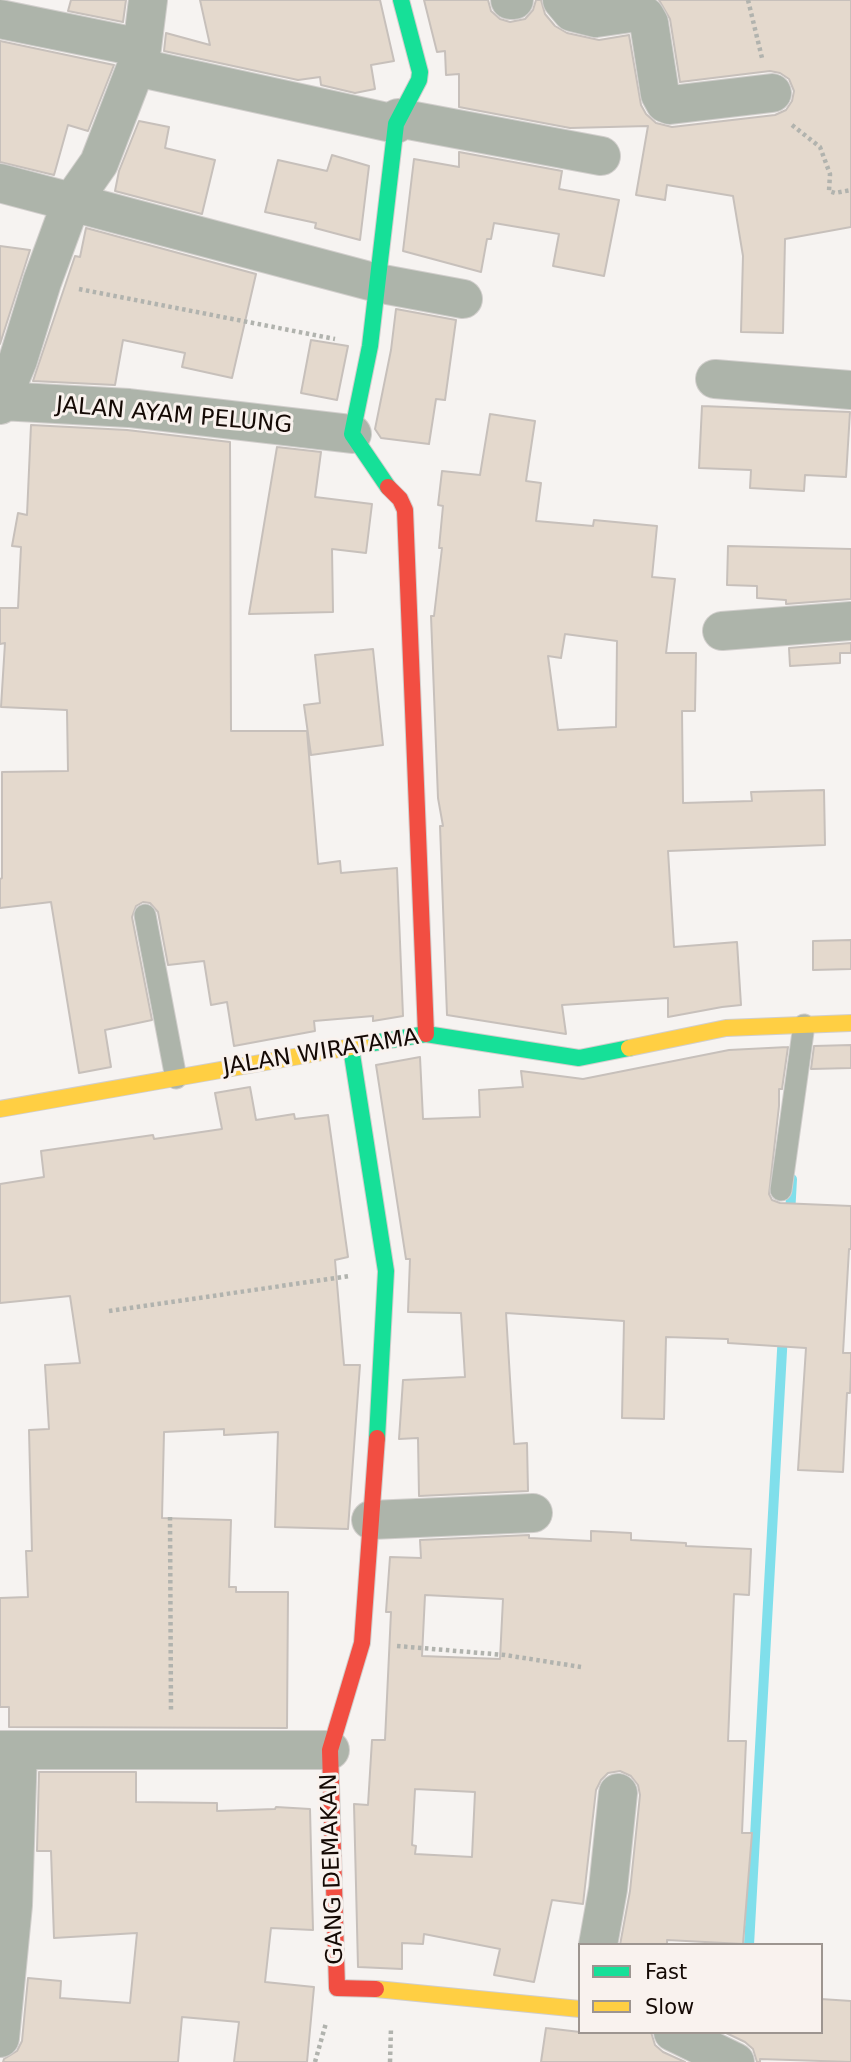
<!DOCTYPE html>
<html>
<head>
<meta charset="utf-8">
<style>
	body { margin:0 }
	#map { position:relative; width:851px; height:2062px; overflow:hidden; background:#f6f3f1; font-family:"DejaVu Sans",sans-serif }
	canvas { display:block }
	.legend { position:absolute; left:578px; top:1943px; width:245px; height:91px; box-sizing:border-box; background:#f9f2ee; border:2px solid #9d9590; margin:0; padding:9px 12px; list-style:none; font-size:21px; color:#140904 }
	.legend li { display:flex; align-items:center; gap:14px; height:35px }
	.legend b { width:35px; border:2px solid #9d9590 }
</style>
</head>
<body>
<div id="map">
<canvas width="851" height="2062"></canvas>
<ul class="legend">
<li><b style="height:9px;background:#16e098"></b>Fast</li>
<li><b style="height:9px;background:#ffcf43"></b>Slow</li>
</ul>
</div>
<script>
const g = document.querySelector('canvas').getContext('2d');
g.lineJoin = 'round';
function shape(rows) {
  const path = new Path2D();
  for (const r of rows) {
    path.moveTo(r[0], r[1]);
    for (let i = 2; i < r.length; i += 2) path.lineTo(r[i], r[i + 1]);
  }
  return path;
}
function trace(path, color, width, dash) {
  g.strokeStyle = color;
  g.lineWidth = width;
  g.lineCap = dash ? 'butt' : 'round';
  g.setLineDash(dash || []);
  g.stroke(path);
}
function fill(path, color) {
  g.fillStyle = color;
  g.fill(path, 'evenodd');
}
function label(font, color, halo, rows, align = 'center') {
  g.font = font + ' "DejaVu Sans",sans-serif';
  g.lineWidth = 6;
  g.setLineDash([]);
  g.textBaseline = 'middle';
  g.strokeStyle = halo;
  g.fillStyle = color;
  for (const [text, x, y, turn = 0] of rows) {
    g.save();
    g.translate(x, y);
    g.rotate((+turn || 0) * Math.PI / 180);
    g.textAlign = isNaN(turn) ? turn : align;
    if (halo) g.strokeText(text, 0, 0);
    g.fillText(text, 0, 0);
    g.restore();
  }
}
const stream = shape([
	[790,1215,792,1179],
	[749,1945,783,1333]
]);
const building = shape([
	[71,0,126,0,123,22,68,11,71,0],
	[200,0,380,0,394,61,371,65,375,89,355,93,321,85,320,77,298,80,164,51,166,33,210,45,200,0],
	[424,0,488,0,491,11,500,19,510,22,525,19,533,10,536,0,541,0,545,14,555,26,567,33,599,40,629,35,641,105,646,114,656,123,672,127,775,115,786,110,792,101,794,91,789,79,780,73,770,71,680,82,670,19,659,0,851,0,851,227,785,239,783,333,741,332,743,256,733,196,667,185,665,200,636,195,648,126,570,128,459,107,459,74,446,75,445,51,437,52,424,0],
	[0,41,114,65,88,131,68,125,54,175,0,162,0,41],
	[139,121,169,127,165,148,215,160,202,214,115,191,119,171,139,121],
	[459,152,562,171,559,189,619,200,604,276,553,266,559,234,494,223,491,239,487,239,481,272,403,251,414,159,459,167,459,152],
	[332,155,369,166,360,240,315,228,316,223,265,212,278,160,327,171,332,155],
	[86,228,256,274,232,378,182,367,185,353,123,340,115,385,33,381,75,256,80,257,86,228],
	[0,246,30,250,0,344,0,246],
	[396,309,456,320,445,400,436,399,429,444,381,438,375,429,391,350,396,309],
	[311,340,348,346,337,400,301,393,311,340],
	[702,406,850,412,846,477,805,475,804,491,750,488,751,470,699,468,702,406],
	[490,414,535,421,526,481,541,483,536,521,593,526,594,520,657,526,652,577,675,579,666,653,696,653,695,711,682,711,683,803,752,801,751,792,824,790,825,845,668,851,674,947,737,942,741,1005,722,1007,668,1017,668,998,562,1005,566,1034,447,1015,440,826,443,826,438,798,431,616,434,616,442,548,439,548,443,506,438,505,442,471,480,475,490,414],
	[565,634,617,641,616,727,558,730,548,656,561,658,565,634],
	[31,425,127,430,230,442,231,731,307,731,318,864,340,861,341,873,397,868,403,1016,373,1021,373,1016,314,1021,315,1031,234,1046,227,1002,211,1005,204,961,168,965,158,912,150,903,143,902,136,906,132,917,152,1020,105,1030,111,1067,79,1073,51,902,0,908,0,879,2,878,2,772,68,771,67,710,1,707,5,643,0,644,0,608,18,608,21,547,12,546,18,513,27,515,31,425],
	[277,447,321,452,315,497,372,504,366,553,332,549,333,612,249,614,277,447],
	[728,546,851,549,851,599,786,604,786,600,757,598,757,586,727,585,728,546],
	[851,643,851,653,840,653,840,663,790,666,789,648,851,643],
	[373,649,383,745,311,755,304,705,320,703,315,655,373,649],
	[851,940,851,969,813,970,813,941,851,940],
	[851,1045,851,1068,811,1069,814,1046,851,1045],
	[788,1047,782,1089,779,1089,779,1106,769,1194,772,1200,780,1203,851,1206,851,1249,849,1249,843,1353,851,1353,851,1367,850,1393,847,1393,843,1472,798,1470,806,1348,728,1343,728,1339,666,1337,664,1419,622,1418,624,1321,506,1313,514,1444,527,1443,528,1491,419,1496,418,1438,399,1439,403,1380,465,1377,461,1313,408,1312,410,1259,406,1259,376,1065,420,1057,423,1119,480,1117,479,1090,523,1087,521,1071,583,1079,729,1050,788,1047],
	[250,1087,256,1120,294,1114,295,1119,328,1115,348,1257,335,1260,344,1365,360,1365,348,1529,275,1527,278,1432,224,1435,224,1429,164,1432,162,1518,231,1520,229,1587,236,1587,236,1592,288,1592,287,1728,9,1727,9,1707,0,1707,0,1598,28,1597,26,1551,32,1551,29,1430,49,1429,45,1365,80,1363,70,1296,0,1303,0,1184,44,1177,41,1151,153,1135,154,1139,222,1129,215,1093,250,1087],
	[591,1531,631,1533,631,1540,686,1543,686,1546,751,1549,749,1595,734,1594,728,1741,746,1741,742,1833,752,1833,743,1944,667,1940,667,1945,620,1945,630,1891,640,1795,638,1785,631,1776,620,1771,608,1773,601,1780,596,1790,583,1904,552,1900,534,1982,494,1975,500,1949,424,1934,423,1944,402,1943,402,1969,358,1967,354,1804,368,1805,372,1740,385,1740,391,1612,386,1612,390,1557,421,1558,420,1540,529,1535,529,1538,591,1541,591,1531],
	[425,1595,503,1599,500,1659,422,1656,425,1595],
	[415,1789,475,1792,472,1857,415,1854,416,1846,412,1845,415,1789],
	[39,1772,136,1772,136,1802,217,1803,217,1811,275,1809,276,1807,310,1809,313,1930,271,1928,265,1982,314,1987,307,2062,234,2062,239,2022,182,2017,178,2062,3,2062,4,2059,17,2051,22,2041,28,1978,61,1981,60,1998,130,2003,137,1933,54,1938,51,1851,37,1851,39,1772],
	[821,1999,851,2001,851,2062,760,2059,760,2062,757,2062,753,2049,745,2042,724,2032,821,2032,821,1999],
	[546,2028,580,2032,651,2032,655,2045,663,2052,685,2062,541,2062,546,2028]
]);
const path = shape([
	[748,0,762,58],
	[792,125,820,147,830,174,829,191,835,193,851,190],
	[79,289,335,339],
	[109,1311,350,1276],
	[170,1517,171,1713],
	[397,1646,505,1655,581,1667],
	[315,2062,326,2023],
	[390,2062,391,2028]
]);
const lane = shape([
	[145,915,176,1078],
	[781,1190,804,1025]
]);
const street = shape([
	[510,0,514,0],
	[562,0,572,12,596,18,638,12,645,16,649,23,660,94,665,103,670,105,772,93],
	[0,19,142,48],
	[136,67,396,124],
	[398,118,601,156],
	[0,183,377,283,463,299],
	[715,379,851,390],
	[1,401,18,360,42,282,71,203,99,163,136,67,142,48,148,0],
	[0,405,1,401,129,408,352,434],
	[722,631,851,621],
	[371,1520,533,1513],
	[0,1750,330,1750],
	[598,1945,608,1889,618,1793],
	[673,2032,735,2062],
	[0,2038,13,1905,18,1750]
]);
const fast = shape([
	[388,487,352,434,370,346,396,124,419,80,420,72,401,0],
	[362,1045,426,1034,579,1058,629,1048],
	[351,1048,386,1271,377,1438]
]);
const slow = shape([
	[629,1048,726,1028,851,1023],
	[0,1109,362,1045],
	[376,1989,580,2009]
]);
const jam = shape([
	[388,487,400,499,405,510,426,1034],
	[376,1989,337,1988,330,1750,362,1643,377,1438]
]);
const streetNames = [
	["JALAN AYAM PELUNG",174,416,5],
	["JALAN WIRATAMA",321,1053,-9],
	["GANG DEMAKAN",333,1869,-92]
];
trace(stream, '#80dfeb', 10);
fill(building, '#e4d9cd');
trace(building, '#c7c0bb', 2);
trace(lane, '#d1cecc', 23);
trace(street, '#d1cecc', 40);
trace(fast, '#d1cecc', 18);
trace(slow, '#d1cecc', 18);
trace(jam, '#d1cecc', 18);
trace(path, '#b1b3ae', 4.5, [3.5, 3.5]);
trace(lane, '#adb4aa', 21);
trace(street, '#adb4aa', 38);
trace(fast, '#16e098', 16);
trace(slow, '#ffcf43', 16);
trace(jam, '#f24e42', 16);
label('23px', '#140904', '#f9f2ee', streetNames);
</script>
</body>
</html>
